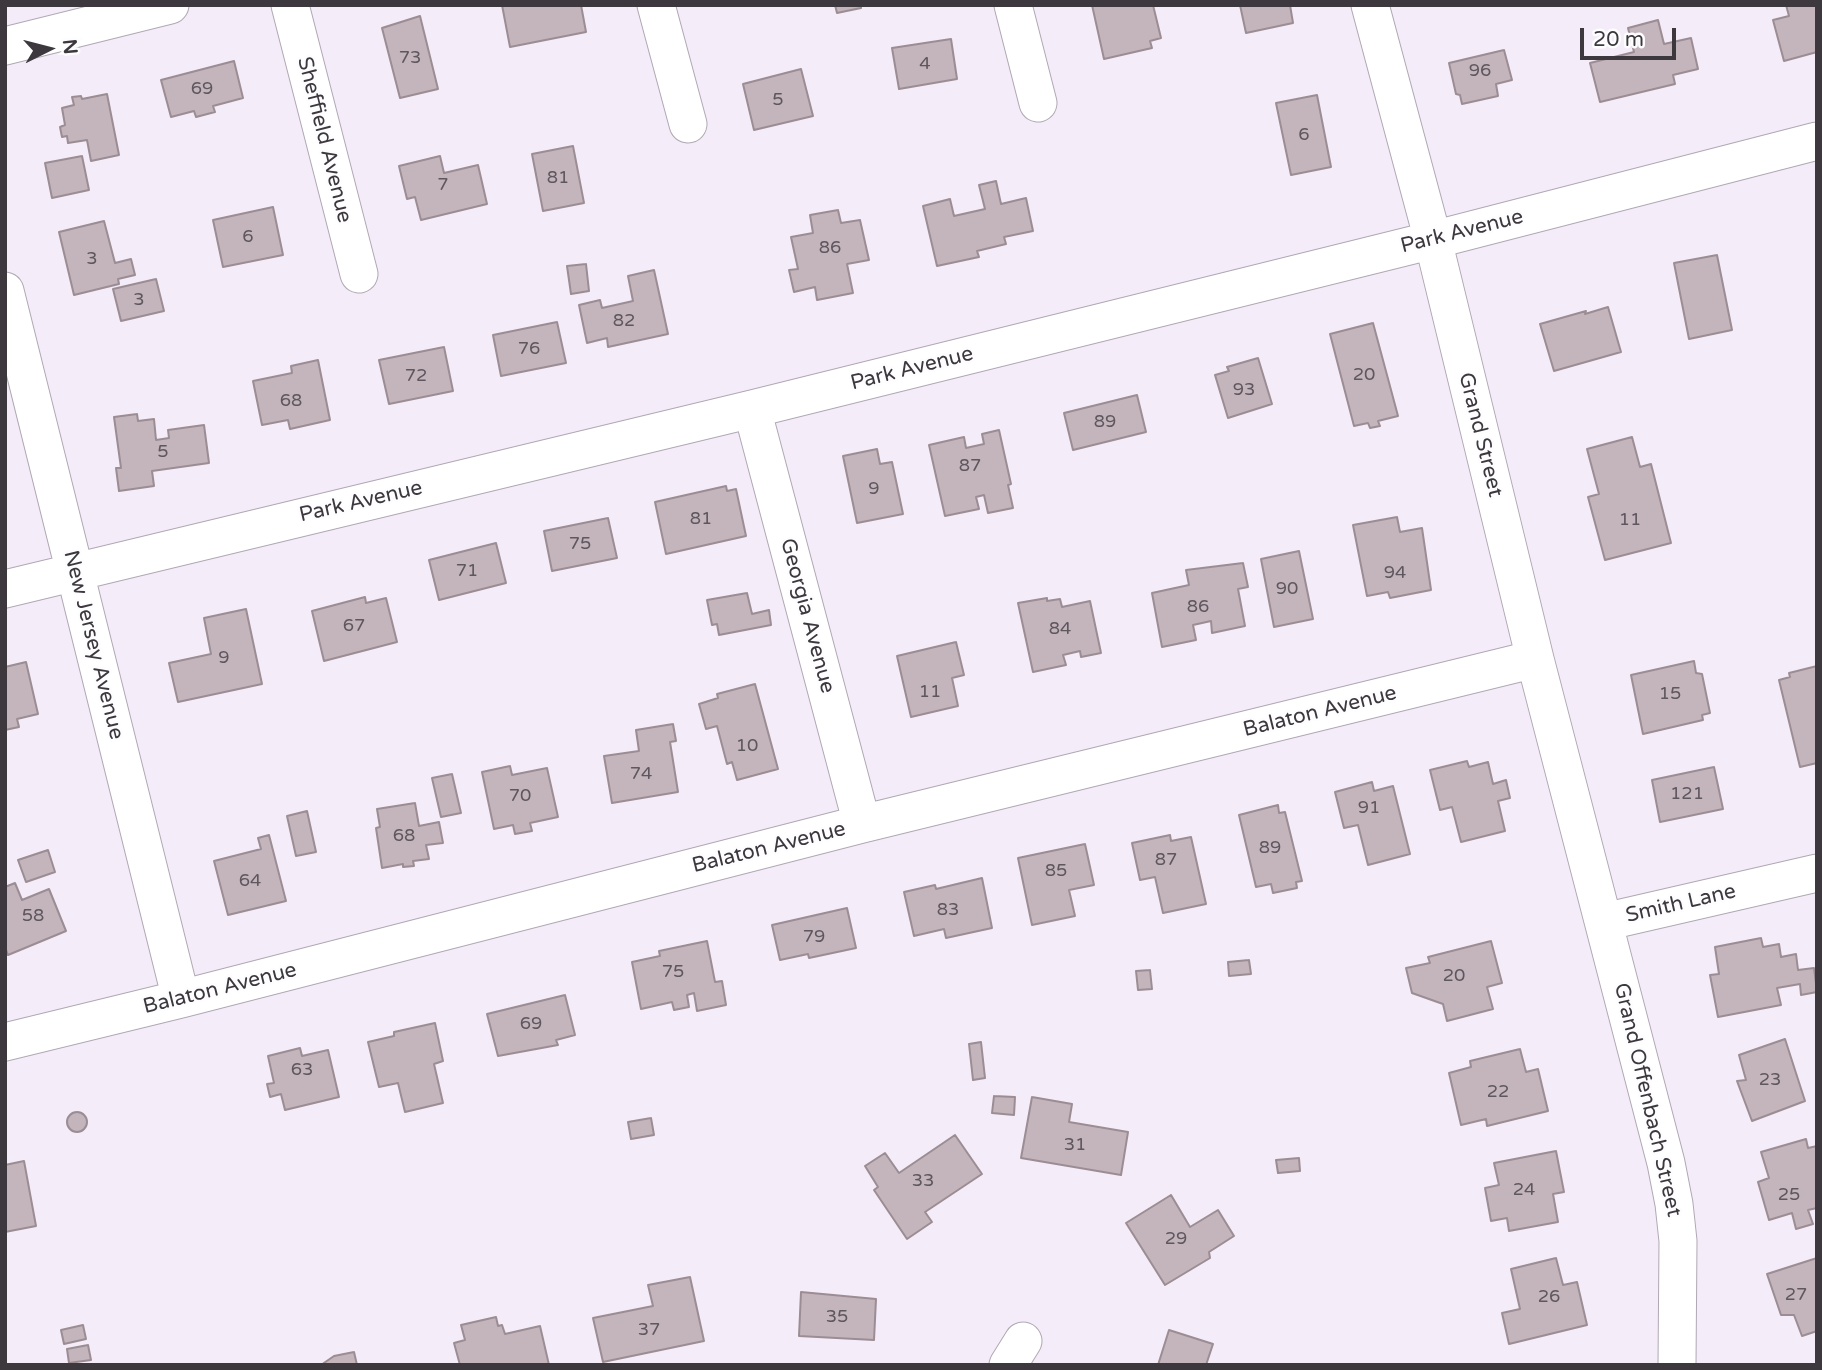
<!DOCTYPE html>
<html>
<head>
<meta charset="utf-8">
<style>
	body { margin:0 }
	#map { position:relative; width:1822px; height:1370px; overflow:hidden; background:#f4ecf8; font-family:"Varela Round",sans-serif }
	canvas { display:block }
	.frame { position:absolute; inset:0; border:7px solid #3c383d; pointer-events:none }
	.north { position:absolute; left:14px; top:14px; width:70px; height:70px; -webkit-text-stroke:5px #fdfcfe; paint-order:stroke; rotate:84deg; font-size:19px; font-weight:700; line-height:28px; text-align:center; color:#3c383d }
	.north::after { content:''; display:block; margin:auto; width:24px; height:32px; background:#3c383d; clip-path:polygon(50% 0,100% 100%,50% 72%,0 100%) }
	.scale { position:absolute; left:1580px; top:28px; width:96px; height:32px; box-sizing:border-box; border:4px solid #3c383d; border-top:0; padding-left:9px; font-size:21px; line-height:24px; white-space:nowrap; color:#3c383d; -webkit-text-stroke:5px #fdfcfe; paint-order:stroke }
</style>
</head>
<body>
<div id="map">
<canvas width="1822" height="1370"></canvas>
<div class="frame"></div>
<div class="north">N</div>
<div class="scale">20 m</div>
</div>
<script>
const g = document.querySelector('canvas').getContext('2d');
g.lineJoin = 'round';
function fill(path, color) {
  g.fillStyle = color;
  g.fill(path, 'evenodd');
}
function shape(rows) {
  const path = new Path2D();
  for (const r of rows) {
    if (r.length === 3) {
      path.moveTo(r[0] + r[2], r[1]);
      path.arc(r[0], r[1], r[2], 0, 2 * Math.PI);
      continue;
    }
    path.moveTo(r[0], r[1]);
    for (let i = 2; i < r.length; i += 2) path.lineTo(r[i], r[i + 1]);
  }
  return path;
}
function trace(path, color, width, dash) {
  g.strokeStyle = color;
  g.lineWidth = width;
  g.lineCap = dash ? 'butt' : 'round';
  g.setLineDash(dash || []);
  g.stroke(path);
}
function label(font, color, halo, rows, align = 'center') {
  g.font = font + ' "Varela Round",sans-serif';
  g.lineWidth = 5;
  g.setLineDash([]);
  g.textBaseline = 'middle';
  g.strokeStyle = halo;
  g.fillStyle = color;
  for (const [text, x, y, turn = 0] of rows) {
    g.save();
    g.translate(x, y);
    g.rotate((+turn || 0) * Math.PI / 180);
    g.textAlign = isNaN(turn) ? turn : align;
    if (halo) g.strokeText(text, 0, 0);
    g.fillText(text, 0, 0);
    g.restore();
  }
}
const building = shape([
	[502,5,581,5,586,32,510,47,502,5],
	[835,5,861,5,861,8,837,13,835,5],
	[1092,5,1153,5,1161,38,1150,41,1152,48,1104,59,1092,5],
	[1240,5,1290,5,1293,23,1246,33,1240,5],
	[1786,5,1817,5,1817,52,1784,61,1773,20,1789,16,1786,5],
	[420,16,438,89,400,98,382,28,420,16],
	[1658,20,1664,44,1691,38,1698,69,1673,75,1675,84,1600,102,1590,63,1634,52,1628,28,1658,20],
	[951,39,957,79,899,89,892,48,951,39],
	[1504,50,1512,80,1496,84,1498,96,1462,104,1460,95,1456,94,1449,63,1504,50],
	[234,61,243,98,213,106,215,112,196,117,194,111,171,117,161,80,234,61],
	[801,69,813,116,754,130,743,84,801,69],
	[107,94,119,155,91,161,87,140,68,143,67,136,62,137,60,127,65,125,62,108,74,105,72,97,81,96,82,99,107,94],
	[1317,95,1331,167,1291,175,1276,103,1317,95],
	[573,146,584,203,543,211,532,154,573,146],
	[82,156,89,190,52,198,45,163,82,156],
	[440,156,444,173,478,165,487,204,421,220,415,197,407,199,399,166,440,156],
	[996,181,1001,204,1026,198,1033,231,1004,237,1006,244,977,251,979,257,937,266,923,206,950,199,954,216,985,209,979,185,996,181],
	[273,207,283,255,223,267,213,220,273,207],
	[838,210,841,223,860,220,869,260,847,264,853,293,817,300,815,287,794,292,789,270,798,269,791,237,813,233,810,215,838,210],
	[104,221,115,263,131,259,135,275,118,279,119,284,74,295,59,232,104,221],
	[1717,255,1732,330,1689,339,1674,263,1717,255],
	[586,264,589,291,571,294,567,266,586,264],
	[654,270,668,334,608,347,607,338,587,343,579,305,600,300,602,308,633,301,628,276,654,270],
	[156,279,164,311,121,321,113,289,156,279],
	[1608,307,1621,352,1554,371,1540,324,1586,311,1585,314,1608,307],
	[557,322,566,363,501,376,493,335,557,322],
	[1373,323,1398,416,1378,421,1380,426,1370,428,1368,423,1354,426,1330,334,1373,323],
	[444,347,453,391,389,404,379,360,444,347],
	[1258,358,1272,404,1228,418,1215,375,1229,371,1227,367,1258,358],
	[318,360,330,420,290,429,288,420,262,425,253,381,292,373,291,366,318,360],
	[1137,395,1146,432,1073,450,1064,413,1137,395],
	[137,414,138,421,154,419,156,440,169,438,168,430,204,425,209,463,152,471,154,486,119,491,116,468,121,468,114,417,137,414],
	[999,430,1011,484,1008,485,1013,508,988,513,984,495,976,497,979,509,945,516,929,445,964,437,966,448,984,444,982,434,999,430],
	[1632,437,1640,467,1651,464,1671,543,1605,560,1588,497,1599,494,1587,449,1632,437],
	[877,449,880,464,892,462,903,514,857,523,843,456,877,449],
	[726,486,727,491,736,489,746,536,666,554,655,502,726,486],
	[1397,517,1400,532,1422,528,1431,590,1390,598,1388,592,1367,596,1353,525,1397,517],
	[608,518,617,558,552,571,544,531,608,518],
	[496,543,506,583,439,600,429,560,496,543],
	[1299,551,1313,619,1274,627,1261,559,1299,551],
	[1243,563,1248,587,1238,589,1245,626,1212,633,1211,621,1193,625,1196,640,1162,647,1152,593,1189,585,1186,570,1243,563],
	[747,593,752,614,769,610,771,625,719,635,717,624,712,625,707,600,747,593],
	[365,597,366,603,386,598,397,642,324,661,312,611,365,597],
	[1047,598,1047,601,1060,599,1062,607,1090,601,1101,653,1081,657,1080,651,1063,655,1066,665,1033,672,1018,603,1047,598],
	[246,609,262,684,178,702,169,663,211,654,204,618,246,609],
	[956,642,964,675,952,678,958,706,911,717,897,656,956,642],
	[1694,661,1696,673,1702,674,1710,713,1702,715,1703,720,1643,734,1631,675,1694,661],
	[26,662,38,714,17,719,19,727,5,730,5,667,26,662],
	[1817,666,1817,763,1800,767,1779,680,1790,677,1789,673,1817,666],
	[755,684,778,769,737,780,732,762,727,764,717,726,706,729,699,704,718,698,717,694,755,684],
	[673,724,676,741,670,742,678,792,612,803,604,756,639,751,636,730,673,724],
	[1467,761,1469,767,1488,762,1493,784,1506,780,1510,798,1498,801,1505,831,1461,842,1452,807,1440,810,1430,770,1467,761],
	[510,766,512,775,547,768,558,817,530,823,532,831,515,834,513,825,494,829,482,772,510,766],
	[1714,767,1723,809,1660,822,1652,780,1714,767],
	[452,774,461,813,441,817,432,778,452,774],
	[1372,782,1374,791,1393,786,1410,854,1368,865,1358,825,1344,828,1335,792,1372,782],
	[415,803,419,826,439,822,443,843,426,845,429,859,413,861,414,866,403,867,403,864,382,868,376,828,380,827,377,809,415,803],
	[1278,805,1279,813,1285,812,1302,881,1296,882,1297,888,1273,893,1271,884,1256,887,1239,815,1278,805],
	[307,811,316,852,296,856,287,816,307,811],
	[269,835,286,901,228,915,214,861,261,849,258,838,269,835],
	[1170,835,1171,841,1191,837,1206,904,1163,913,1155,877,1140,880,1132,843,1170,835],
	[1085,844,1094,885,1069,890,1075,916,1032,925,1018,858,1085,844],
	[48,850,55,872,26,882,18,860,48,850],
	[982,878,992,928,946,938,944,929,914,936,904,892,935,885,936,889,982,878],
	[15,883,22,900,49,889,66,931,8,955,5,947,5,887,15,883],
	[847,908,856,948,809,958,808,954,780,960,772,925,847,908],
	[1761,938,1763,947,1779,944,1781,957,1796,954,1798,970,1814,968,1817,992,1801,995,1800,984,1777,988,1781,1005,1718,1017,1710,975,1719,974,1715,947,1761,938],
	[707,941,715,982,722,981,726,1005,697,1011,694,993,687,995,689,1007,674,1010,672,1002,641,1009,632,962,660,956,659,951,707,941],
	[1491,941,1502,983,1487,987,1493,1009,1447,1021,1443,1004,1412,993,1406,968,1430,963,1428,957,1491,941],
	[1249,960,1251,974,1229,976,1228,962,1249,960],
	[1150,970,1152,989,1138,990,1136,971,1150,970],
	[565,995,575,1035,556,1040,558,1045,498,1056,487,1014,565,995],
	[435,1023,443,1061,434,1064,443,1103,405,1112,398,1083,379,1087,368,1042,394,1036,394,1032,435,1023],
	[1785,1039,1805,1101,1752,1121,1737,1081,1746,1080,1739,1055,1785,1039],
	[981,1042,985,1078,973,1080,969,1044,981,1042],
	[300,1048,302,1056,328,1050,339,1097,285,1110,281,1094,270,1097,267,1084,274,1083,268,1056,300,1048],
	[1520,1049,1526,1072,1538,1069,1548,1111,1487,1126,1486,1119,1461,1125,1449,1073,1471,1067,1470,1061,1520,1049],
	[994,1096,1015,1097,1014,1115,992,1113,994,1096],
	[1032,1097,1072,1104,1069,1122,1128,1132,1121,1175,1021,1158,1032,1097],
	[77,1122,10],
	[651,1118,654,1135,631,1139,628,1122,651,1118],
	[955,1135,982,1174,925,1212,932,1222,907,1239,874,1190,878,1187,865,1166,885,1153,899,1173,955,1135],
	[1806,1139,1808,1148,1817,1146,1817,1208,1808,1210,1813,1224,1796,1229,1792,1213,1769,1220,1758,1182,1769,1178,1761,1152,1806,1139],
	[1556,1151,1564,1192,1553,1194,1558,1222,1509,1231,1507,1218,1491,1221,1485,1188,1499,1185,1494,1163,1556,1151],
	[1299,1158,1300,1171,1278,1173,1276,1160,1299,1158],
	[24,1161,36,1226,5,1232,5,1165,24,1161],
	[1171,1195,1190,1227,1218,1210,1234,1236,1209,1252,1210,1258,1165,1285,1126,1223,1171,1195],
	[1556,1258,1563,1285,1577,1282,1587,1325,1509,1344,1502,1313,1520,1309,1511,1269,1556,1258],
	[1817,1258,1817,1331,1802,1336,1794,1315,1781,1315,1767,1274,1817,1258],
	[690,1277,704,1341,603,1362,593,1318,653,1306,648,1285,690,1277],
	[801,1292,876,1299,874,1340,799,1336,801,1292],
	[496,1317,498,1326,502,1325,505,1334,540,1326,549,1365,460,1365,454,1343,465,1340,461,1325,496,1317],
	[83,1325,86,1339,64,1344,61,1330,83,1325],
	[1169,1330,1213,1344,1206,1365,1158,1365,1169,1330],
	[88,1345,91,1360,69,1363,67,1349,88,1345],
	[354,1352,357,1365,321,1365,334,1356,354,1352]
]);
const street = shape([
	[290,5,359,274],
	[656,5,688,124],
	[1013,5,1038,103],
	[1370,5,1433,240,1535,659,1666,1163,1674,1204,1678,1241,1677,1365],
	[5,46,170,5],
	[5,291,181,999],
	[752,409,862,824],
	[5,589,752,409,1433,240,1817,141],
	[1604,922,1817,873],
	[5,1042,181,999,862,824,1535,659],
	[1008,1365,1023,1341]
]);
const numberNames = [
	["73",410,58],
	["4",925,64],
	["96",1480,71],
	["69",202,89],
	["5",778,100],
	["6",1304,135],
	["81",558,178],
	["7",443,185],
	["6",248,237],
	["86",830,248],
	["3",92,259],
	["3",139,300],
	["82",624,321],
	["76",529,349],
	["20",1364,375],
	["72",416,376],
	["93",1244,390],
	["68",291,401],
	["89",1105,422],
	["5",163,452],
	["87",970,466],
	["9",874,489],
	["81",701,519],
	["11",1630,520],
	["75",580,544],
	["71",467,571],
	["94",1395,573],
	["90",1287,589],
	["86",1198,607],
	["67",354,626],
	["84",1060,629],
	["9",224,658],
	["11",930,692],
	["15",1670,694],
	["10",747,746],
	["74",641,774],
	["121",1687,794],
	["70",520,796],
	["91",1369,808],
	["68",404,836],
	["89",1270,848],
	["87",1166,860],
	["85",1056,871],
	["64",250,881],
	["83",948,910],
	["58",33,916],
	["79",814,937],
	["75",673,972],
	["20",1454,976],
	["69",531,1024],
	["63",302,1070],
	["23",1770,1080],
	["22",1498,1092],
	["31",1075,1145],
	["33",923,1181],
	["24",1524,1190],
	["25",1789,1195],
	["29",1176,1239],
	["27",1796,1295],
	["26",1549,1297],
	["35",837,1317],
	["37",649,1330]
];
const streetNames = [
	["Sheffield Avenue",324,140,76],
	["Park Avenue",1462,232,-14],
	["Park Avenue",912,369,-14],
	["Grand Street",1480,435,76],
	["Park Avenue",361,502,-13],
	["Georgia Avenue",807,616,75],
	["New Jersey Avenue",93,645,76],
	["Balaton Avenue",1320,712,-14],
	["Balaton Avenue",769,848,-14],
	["Smith Lane",1681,904,-13],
	["Balaton Avenue",220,989,-14],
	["Grand Offenbach Street",1647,1100,77]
];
fill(building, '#c4b5bc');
trace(building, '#9b8d93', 2);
trace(street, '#b0a8b4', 39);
trace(street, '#fff', 37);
label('18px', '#5e575d', null, numberNames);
label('21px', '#3c383d', '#fdfcfe', streetNames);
</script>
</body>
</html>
